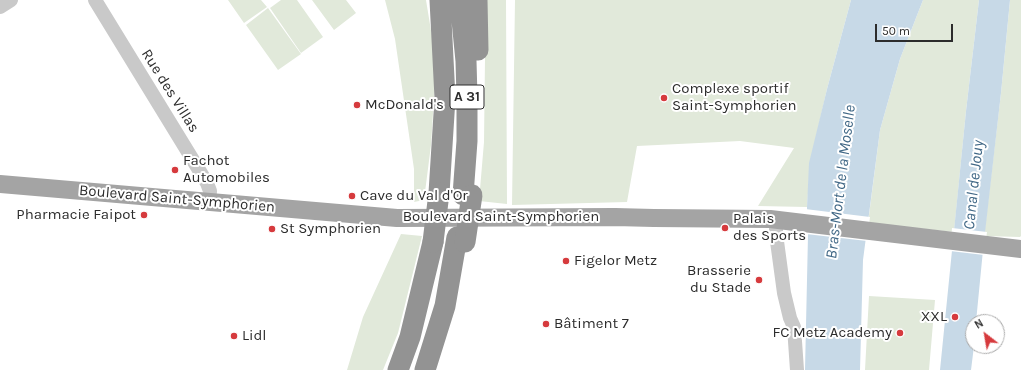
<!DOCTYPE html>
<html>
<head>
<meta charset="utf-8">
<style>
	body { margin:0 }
	#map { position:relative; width:1021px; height:370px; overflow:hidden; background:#fff; font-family:Karla,sans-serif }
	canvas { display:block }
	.north { position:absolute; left:965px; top:314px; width:40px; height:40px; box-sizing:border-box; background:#fff; border:1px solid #ababab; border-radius:50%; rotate:329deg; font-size:11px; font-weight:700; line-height:16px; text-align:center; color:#2c2c2c }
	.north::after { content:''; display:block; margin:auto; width:14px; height:18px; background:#d63a3d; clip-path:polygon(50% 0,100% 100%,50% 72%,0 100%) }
	.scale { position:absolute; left:875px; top:24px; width:78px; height:18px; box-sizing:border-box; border:2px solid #2c2c2c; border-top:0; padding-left:5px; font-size:12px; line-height:14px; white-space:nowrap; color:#2c2c2c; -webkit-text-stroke:3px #fff; paint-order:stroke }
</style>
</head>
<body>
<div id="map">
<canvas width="1021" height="370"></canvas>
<div class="north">N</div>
<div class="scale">50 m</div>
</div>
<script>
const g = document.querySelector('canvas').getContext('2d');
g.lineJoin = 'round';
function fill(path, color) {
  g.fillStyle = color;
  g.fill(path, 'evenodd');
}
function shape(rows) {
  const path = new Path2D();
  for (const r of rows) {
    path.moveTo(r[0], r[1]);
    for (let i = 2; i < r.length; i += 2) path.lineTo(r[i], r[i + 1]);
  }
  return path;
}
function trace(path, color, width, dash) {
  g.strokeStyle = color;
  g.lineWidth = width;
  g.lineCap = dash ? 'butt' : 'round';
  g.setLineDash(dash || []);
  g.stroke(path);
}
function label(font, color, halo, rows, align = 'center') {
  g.font = font + ' Karla,sans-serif';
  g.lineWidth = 4;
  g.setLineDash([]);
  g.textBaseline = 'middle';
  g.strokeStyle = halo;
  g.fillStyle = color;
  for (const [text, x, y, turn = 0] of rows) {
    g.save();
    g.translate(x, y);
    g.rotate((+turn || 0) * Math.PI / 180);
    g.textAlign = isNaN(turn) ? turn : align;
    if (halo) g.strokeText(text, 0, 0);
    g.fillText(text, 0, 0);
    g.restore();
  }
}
const green = shape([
	[228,0,261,0,267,7,244,23],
	[281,0,297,0,323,37,301,53,270,8],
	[312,0,346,0,356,13,334,30],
	[385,0,426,0,433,43,435,82,431,145,424,200,414,202,414,169,395,39],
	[481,0,506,0,507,204,479,201,484,142,485,59],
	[515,0,851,0,827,89,810,163,807,207,758,206,794,148,740,141,637,146,627,202,512,205],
	[923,0,979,0,966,111,954,232,868,223,880,130,900,59],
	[1010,0,1021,0,1021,236,1020,237,984,236,1001,93],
	[268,8,301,54,278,70,246,25],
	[401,234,422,236,398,333,383,370,347,370,363,317],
	[869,296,935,300,929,370,865,370]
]);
const water = shape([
	[851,0,923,0,900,59,880,130,863,260,860,370,805,370,808,235,807,207,809,163,827,89],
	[979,0,1010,0,1001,93,983,250,976,322,973,322,974,346,971,370,940,370,966,111]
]);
const pier = shape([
	[805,209,870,217,867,241,806,234],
	[952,228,987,232,984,255,950,251]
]);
const minor = shape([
	[95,0,207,183,210,191,209,202],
	[0,7,11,0],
	[778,220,776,227,776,234,784,293,790,318,794,327,797,370]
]);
const major = shape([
	[0,184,397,218,615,217,654,218,770,219,1021,249]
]);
const highway = shape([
	[460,0,466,61,467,97,467,141,463,195],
	[477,0,478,50],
	[439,193,445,98,440,0],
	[398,370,410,337,433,242],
	[425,370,445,306,457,237]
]);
const highwayBridge = shape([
	[433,242,439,193],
	[465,242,472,195]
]);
const markers = [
	[664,98,4,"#d63a3d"],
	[357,105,4,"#d63a3d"],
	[175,170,4,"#d63a3d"],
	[352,196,4,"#d63a3d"],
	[144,215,4,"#d63a3d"],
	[725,228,4,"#d63a3d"],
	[272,229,4,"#d63a3d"],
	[566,261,4,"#d63a3d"],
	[759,280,4,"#d63a3d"],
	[955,317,4,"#d63a3d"],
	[546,324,4,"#d63a3d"],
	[900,333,4,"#d63a3d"],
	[234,336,4,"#d63a3d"]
];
const shields = [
	[467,97,34]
];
const shieldNames = [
	["A 31",467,97]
];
const poiNames = [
	["Complexe sportif",672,89],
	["Saint-Symphorien",672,106],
	["McDonald's",365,105],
	["Fachot",183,161],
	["Automobiles",183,178],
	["Cave du Val d'Or",360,196],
	["Pharmacie Faipot",136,215,"right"],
	["Palais",733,219],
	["des Sports",733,236],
	["St Symphorien",280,229],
	["Figelor Metz",574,261],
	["Brasserie",751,271,"right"],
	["du Stade",751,288,"right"],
	["XXL",947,317,"right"],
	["Bâtiment 7",554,324],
	["FC Metz Academy",892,333,"right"],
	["Lidl",242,336]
];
const streetNames = [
	["Rue des Villas",170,91,58],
	["Boulevard Saint-Symphorien",177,199,5],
	["Boulevard Saint-Symphorien",501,217]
];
const waterNames = [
	["Bras-Mort de la Moselle",841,182,-83],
	["Canal de Jouy",974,185,-84]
];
fill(green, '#e1e9da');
fill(water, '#c7d9e7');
fill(pier, '#fff');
trace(minor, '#c9c9c9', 14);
trace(major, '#a4a4a4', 18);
trace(highway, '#939393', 21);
trace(highwayBridge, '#939393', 21);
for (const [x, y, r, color] of markers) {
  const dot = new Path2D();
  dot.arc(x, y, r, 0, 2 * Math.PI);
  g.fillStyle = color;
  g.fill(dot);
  trace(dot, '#fff', 1.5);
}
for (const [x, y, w] of shields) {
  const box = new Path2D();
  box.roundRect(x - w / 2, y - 12, w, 24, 3);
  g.fillStyle = '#fff';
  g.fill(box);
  trace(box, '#2c2c2c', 1);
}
label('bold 14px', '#2c2c2c', null, shieldNames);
label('15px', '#2c2c2c', '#fff', poiNames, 'left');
label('15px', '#2c2c2c', '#fff', streetNames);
label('italic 16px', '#416886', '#fff', waterNames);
</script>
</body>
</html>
